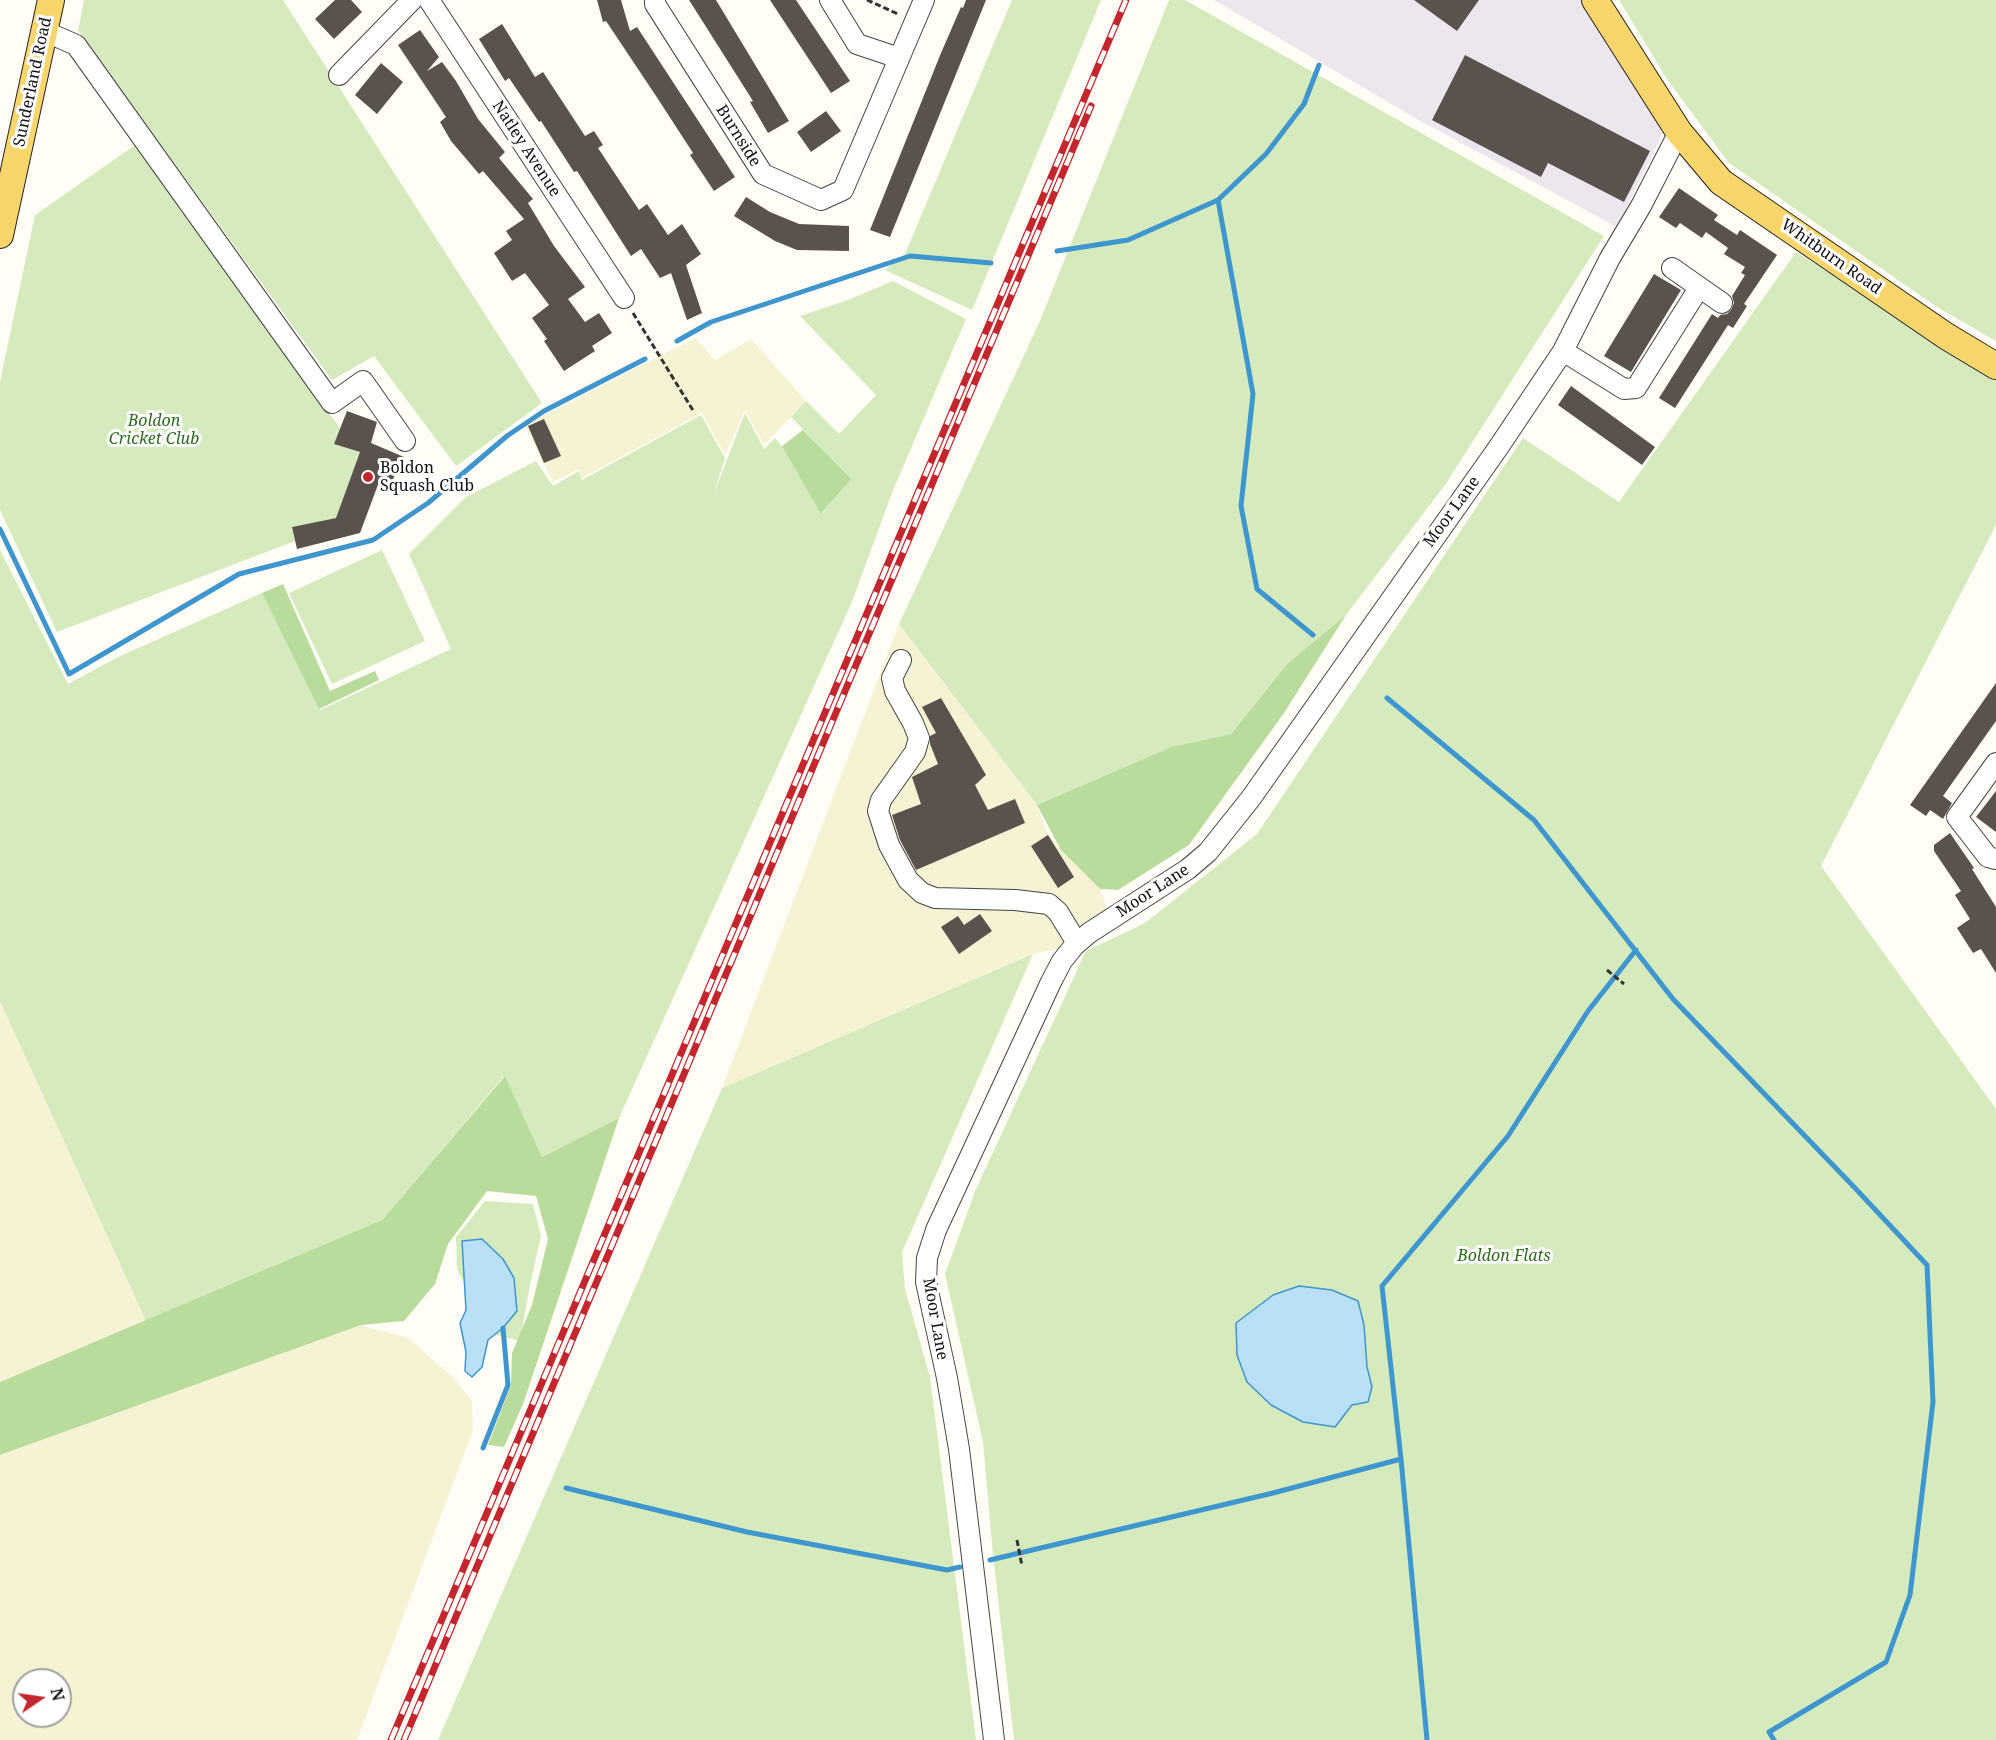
<!DOCTYPE html>
<html>
<head>
<meta charset="utf-8">
<style>
	body { margin:0 }
	#map { position:relative; width:1996px; height:1740px; overflow:hidden; background:#fffdf5; font-family:"Noto Serif",serif }
	canvas { display:block }
	.north { position:absolute; left:12px; top:1668px; width:60px; height:60px; box-sizing:border-box; background:#fff; border:2px solid #a0a0a0; border-radius:50%; rotate:77deg; font-size:16px; font-weight:700; line-height:24px; text-align:center; color:#111 }
	.north::after { content:''; display:block; margin:auto; width:21px; height:27px; background:#c4262e; clip-path:polygon(50% 0,100% 100%,50% 72%,0 100%) }
</style>
</head>
<body>
<div id="map">
<canvas width="1996" height="1740"></canvas>
<div class="north">N</div>
</div>
<script>
const g = document.querySelector('canvas').getContext('2d');
g.lineJoin = 'round';
function fill(path, color) {
  g.fillStyle = color;
  g.fill(path, 'evenodd');
}
function shape(rows) {
  const path = new Path2D();
  for (const r of rows) {
    path.moveTo(r[0], r[1]);
    for (let i = 2; i < r.length; i += 2) path.lineTo(r[i], r[i + 1]);
  }
  return path;
}
function trace(path, color, width, dash) {
  g.strokeStyle = color;
  g.lineWidth = width;
  g.lineCap = dash ? 'butt' : 'round';
  g.setLineDash(dash || []);
  g.stroke(path);
}
function label(font, color, halo, rows, align = 'center') {
  g.font = font + ' "Noto Serif",serif';
  g.lineWidth = 6;
  g.setLineDash([]);
  g.textBaseline = 'middle';
  g.strokeStyle = halo;
  g.fillStyle = color;
  for (const [text, x, y, turn = 0] of rows) {
    g.save();
    g.translate(x, y);
    g.rotate((+turn || 0) * Math.PI / 180);
    g.textAlign = isNaN(turn) ? turn : align;
    if (halo) g.strokeText(text, 0, 0);
    g.fillText(text, 0, 0);
    g.restore();
  }
}
const industrial = shape([
	[1214,0,1597,0,1663,133,1617,227,1417,119]
]);
const farmland = shape([
	[695,338,715,360,751,339,806,401,764,445,745,410,725,455,702,413,582,478,579,469,553,482,525,425],
	[899,624,1037,805,1048,835,1100,889,1111,919,1074,946,1033,954,722,1088],
	[0,1001,146,1321,0,1382],
	[361,1325,408,1338,453,1377,472,1401,473,1430,357,1740,0,1740,0,1455],
	[24,1680,60,1680,60,1716,24,1716]
]);
const green = shape([
	[84,0,283,0,542,403,456,466,374,356,332,380,78,31],
	[1012,0,1101,0,972,310,885,270,905,254],
	[1169,0,1185,0,1604,236,1445,485,1346,615,1287,664,1231,734,1171,747,1037,805,899,624,1039,323],
	[1619,0,1996,0,1996,341,1937,307,1729,163,1667,79],
	[135,145,340,428,334,444,360,452,336,518,292,527,295,541,57,632,0,510,0,382,35,215],
	[1796,252,1996,378,1996,525,1821,866,1996,1109,1996,1740,1014,1740,993,1555,983,1442,945,1274,976,1189,1086,951,1145,923,1257,834,1523,438,1619,502],
	[893,281,966,319,892,493,851,604,619,1118,542,1157,504,1076,382,1220,146,1321,0,1001,0,550,68,684,118,657,262,593,320,710,451,649,409,554,466,497,536,461,553,486,579,471,582,480,701,415,725,458,713,496,745,413,764,449,775,438,782,446,822,514,850,479,791,417,806,401,839,434,876,395,800,316,848,300],
	[382,550,425,641,332,684,289,593],
	[1033,954,902,1252,905,1289,930,1377,976,1740,438,1740,722,1088],
	[485,1201,533,1204,541,1236,530,1285,520,1341,496,1335,475,1303,457,1269,456,1237]
]);
const forest = shape([
	[803,430,851,479,821,514,782,446],
	[283,584,330,691,375,671,379,680,319,709,262,593],
	[1346,615,1284,713,1189,845,1118,890,1100,889,1061,850,1037,805,1171,747,1231,734,1287,664],
	[505,1076,542,1157,619,1118,523,1404,504,1447,488,1445,511,1385,512,1353,532,1305,548,1239,536,1196,487,1191,448,1244,435,1284,404,1321,361,1325,0,1455,0,1382,382,1220]
]);
const water = shape([
	[482,1239,503,1259,514,1278,517,1311,503,1328,488,1340,482,1367,472,1377,465,1371,466,1352,460,1323,466,1310,462,1241,482,1239],
	[1299,1286,1332,1290,1358,1301,1364,1325,1367,1367,1372,1387,1368,1402,1352,1405,1335,1427,1303,1422,1271,1405,1247,1382,1237,1355,1236,1323,1273,1295,1299,1286]
]);
const stream = shape([
	[1218,200,1253,394,1241,506,1257,589,1313,635],
	[1057,251,1128,240,1218,200,1266,154,1304,104,1319,65],
	[677,341,711,322,910,256,991,263],
	[0,529,69,674,239,574,373,540,428,503,507,436,544,411,645,359],
	[1387,698,1534,820,1673,999,1855,1188,1927,1265,1933,1402,1910,1595,1886,1662,1769,1732,1774,1740],
	[483,1448,508,1385,503,1328],
	[1401,1459,1427,1740],
	[566,1488,747,1532,947,1570,960,1567],
	[990,1560,1273,1493,1401,1459,1382,1286,1508,1136,1588,1011,1636,950]
]);
const building = shape([
	[335,0,351,0,362,12,334,39,315,19],
	[597,0,621,0,630,31,637,27,735,177,714,191,690,155,693,153,658,99,606,21,603,22],
	[689,0,716,0,789,121,768,133,750,102,753,101],
	[770,0,796,0,850,81,831,93],
	[966,0,986,0,890,237,870,230,941,53,961,7,963,8],
	[1414,0,1479,0,1457,31],
	[502,24,535,77,543,72,585,136,594,131,603,145,598,148,639,210,647,204,668,235,682,224,701,254,686,265,702,313,687,320,671,273,660,278,641,249,631,256,577,171,574,172,541,121,539,122,509,78,505,81,479,39],
	[420,30,439,57,427,71,442,62,456,81,478,119,505,152,499,158,533,199,528,203,554,246,585,287,568,299,585,322,599,313,612,333,592,346,595,351,564,371,544,341,547,339,532,318,549,305,525,273,512,281,494,253,512,240,506,231,524,219,483,171,479,174,451,141,440,122,446,117,398,45],
	[1465,55,1650,151,1624,202,1548,163,1541,177,1432,120],
	[381,63,403,82,377,114,355,95],
	[826,111,841,131,811,152,797,132],
	[1679,188,1718,215,1714,220,1737,235,1740,230,1777,255,1744,304,1747,306,1733,328,1728,325,1675,408,1659,398,1712,314,1718,318,1720,315,1727,314,1731,310,1734,303,1732,296,1745,275,1741,273,1745,267,1724,254,1728,248,1706,232,1702,238,1680,223,1676,228,1659,217],
	[746,197,770,212,799,224,849,226,849,251,797,250,775,241,734,216],
	[1654,274,1681,290,1631,372,1604,356],
	[1571,386,1655,447,1642,465,1558,405],
	[347,411,377,422,371,443,404,457,390,485,379,482,360,533,297,549,292,527,336,518,360,452,334,444],
	[544,419,561,456,544,463,528,426],
	[1996,683,1996,721,1943,796,1952,803,1943,819,1930,810,1926,816,1910,805],
	[941,698,986,775,975,785,988,810,1015,799,1025,823,916,870,900,840,892,815,921,804,912,777,938,764,930,744,930,736,936,733,922,707],
	[1996,791,1996,832,1976,817],
	[1950,833,1974,868,1972,869,1996,907,1996,973,1981,949,1973,953,1957,928,1970,919,1955,895,1961,891,1934,851,1934,845],
	[1048,835,1074,877,1058,888,1031,846],
	[980,914,992,931,959,954,941,927,958,916,964,925]
]);
const path = shape([
	[867,0,898,14],
	[633,313,694,412],
	[1607,970,1624,984],
	[1017,1540,1022,1566]
]);
const minor = shape([
	[429,0,624,298],
	[655,0,655,4,763,174,821,200,843,190,924,0],
	[830,0,857,44,899,58],
	[44,31,76,45,332,403,363,381,405,441],
	[339,75,412,0],
	[1672,268,1722,303],
	[1563,351,1624,389,1636,388,1699,288],
	[901,660,892,678,895,691,913,723,919,738,915,752,881,800,878,811,889,845,908,880,922,893,935,898,1015,900,1049,904,1058,912,1077,943],
	[1996,763,1957,817,1988,857,1996,859],
	[994,1740,959,1449,947,1378,926,1282,927,1258,936,1230,1051,982,1062,961,1074,946,1089,933,1188,869,1208,852,1251,798,1498,448,1563,351,1610,258,1641,206,1679,132]
]);
const major = shape([
	[1595,0,1679,132,1721,182,1946,336,1996,366],
	[0,235,51,0]
]);
const rail = shape([
	[391,1740,1126,0],
	[404,1740,1091,106]
]);
const markers = [
	[368,477,6,"#c4262e"]
];
const streetNames = [
	["Sunderland Road",33,82,-78],
	["Burnside",738,136,58],
	["Natley Avenue",526,149,57],
	["Whitburn Road",1831,257,35],
	["Moor Lane",1452,512,-54],
	["Moor Lane",1153,891,-33],
	["Moor Lane",935,1319,80]
];
const parkNames = [
	["Boldon",154,421],
	["Cricket Club",154,439],
	["Boldon Flats",1504,1256]
];
const poiNames = [
	["Boldon",380,468],
	["Squash Club",380,486]
];
fill(industrial, '#eee6ef');
fill(farmland, '#f6f3d4');
fill(green, '#d5ebbd');
fill(forest, '#b9dc9c');
fill(water, '#b9e0f7');
trace(water, '#3f96cf', 1.5);
trace(stream, '#3f96cf', 5);
fill(building, '#5a524d');
trace(minor, '#444', 22);
trace(major, '#222', 28);
trace(path, '#333', 3, [6, 3]);
trace(minor, '#fff', 20);
trace(major, '#f9d66b', 26);
trace(rail, '#c4262e', 7);
trace(rail, '#fff', 4.5, [14]);
for (const [x, y, r, color] of markers) {
  const dot = new Path2D();
  dot.arc(x, y, r, 0, 2 * Math.PI);
  g.fillStyle = color;
  g.fill(dot);
  trace(dot, '#fff', 2);
}
label('16px', '#111', '#fff', streetNames);
label('italic 16px', '#2f6b1f', '#fff', parkNames);
label('16px', '#111', '#fff', poiNames, 'left');
</script>
</body>
</html>
